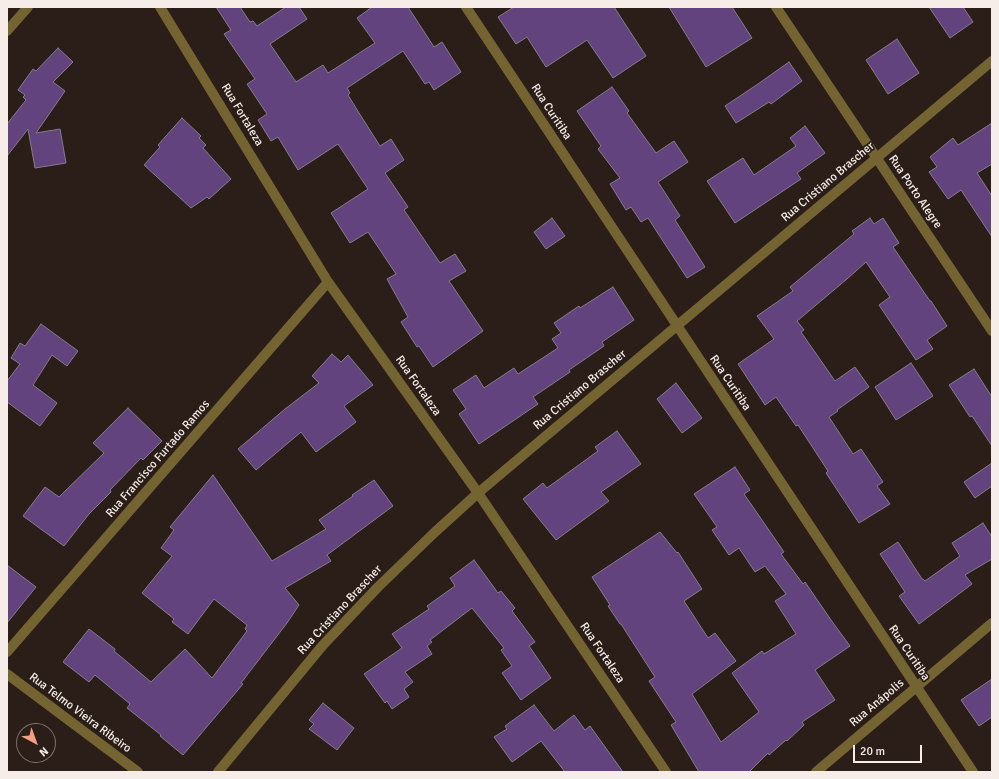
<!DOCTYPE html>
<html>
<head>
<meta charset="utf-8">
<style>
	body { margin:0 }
	#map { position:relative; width:999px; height:779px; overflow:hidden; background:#2b1e18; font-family:Signika,sans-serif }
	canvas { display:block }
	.frame { position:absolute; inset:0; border:8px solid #f6ece8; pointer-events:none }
	.north { position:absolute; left:16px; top:723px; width:40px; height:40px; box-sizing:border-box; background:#2b1e18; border:1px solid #7c706b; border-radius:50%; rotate:139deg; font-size:11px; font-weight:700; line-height:16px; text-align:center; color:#f6ece8 }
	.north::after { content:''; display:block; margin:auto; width:14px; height:18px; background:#f39f83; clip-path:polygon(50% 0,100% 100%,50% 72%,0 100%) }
	.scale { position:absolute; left:853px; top:745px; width:69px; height:18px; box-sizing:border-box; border:2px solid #f6ece8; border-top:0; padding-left:5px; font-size:12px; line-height:14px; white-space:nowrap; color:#f6ece8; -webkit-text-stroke:3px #2b1e18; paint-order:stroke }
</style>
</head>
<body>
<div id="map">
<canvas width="999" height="779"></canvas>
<div class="frame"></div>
<div class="north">N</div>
<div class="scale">20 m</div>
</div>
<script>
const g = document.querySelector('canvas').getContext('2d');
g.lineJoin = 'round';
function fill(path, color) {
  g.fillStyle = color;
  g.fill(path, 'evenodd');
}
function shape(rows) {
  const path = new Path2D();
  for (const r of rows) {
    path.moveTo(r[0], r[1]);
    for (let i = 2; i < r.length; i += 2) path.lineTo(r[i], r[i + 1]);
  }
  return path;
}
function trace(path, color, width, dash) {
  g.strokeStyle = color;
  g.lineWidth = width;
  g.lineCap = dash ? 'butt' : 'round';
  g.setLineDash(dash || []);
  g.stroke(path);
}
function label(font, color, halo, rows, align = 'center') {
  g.font = font + ' Signika,sans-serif';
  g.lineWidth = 3.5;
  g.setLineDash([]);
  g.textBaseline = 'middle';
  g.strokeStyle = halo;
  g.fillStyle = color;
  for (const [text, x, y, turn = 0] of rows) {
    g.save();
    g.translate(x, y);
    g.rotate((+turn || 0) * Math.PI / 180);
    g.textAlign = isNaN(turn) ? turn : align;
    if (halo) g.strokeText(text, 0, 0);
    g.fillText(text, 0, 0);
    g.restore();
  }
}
const building = shape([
	[216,7,240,7,250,22,253,21,257,26,286,7,299,7,307,19,270,44,296,82,323,65,328,73,375,43,357,18,372,7,408,7,434,47,442,42,461,72,434,90,429,82,425,84,403,51,347,88,350,93,348,95,359,113,380,146,391,139,404,160,385,173,408,207,404,210,440,263,455,254,466,271,449,281,483,331,433,367,419,346,417,347,401,322,408,317,387,279,396,274,368,232,350,243,331,213,368,189,338,144,298,170,278,137,271,141,258,120,267,114,247,84,255,79,224,34,231,30,216,7],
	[514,7,614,7,646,56,613,78,587,40,546,67,527,37,516,44,498,17,514,7],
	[669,7,732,7,752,38,706,67,669,7],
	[929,7,963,7,973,22,950,38,929,7],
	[897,39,919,73,888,94,866,60,897,39],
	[58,48,73,62,53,82,65,91,36,133,60,129,66,163,35,168,28,129,7,156,7,124,26,100,23,97,25,95,18,90,33,69,36,71,58,48],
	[789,62,802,81,771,104,769,102,736,123,725,106,758,84,789,62],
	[612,87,629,111,627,113,656,153,674,141,688,162,658,182,680,216,675,220,705,267,687,278,648,218,641,222,631,207,626,210,610,184,620,178,598,149,601,146,577,111,612,87],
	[182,118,201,136,199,138,206,145,203,148,231,179,209,199,207,197,191,208,144,165,160,147,158,145,182,118],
	[992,123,992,164,977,173,992,196,992,237,961,190,948,199,929,172,937,167,930,157,953,138,958,145,992,123],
	[805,126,825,153,797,173,801,179,735,223,707,181,743,158,754,175,796,146,790,138,805,126],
	[552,218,565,236,546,249,534,232,552,218],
	[870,218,874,224,883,218,899,243,893,247,930,301,931,301,947,326,927,340,933,349,916,360,879,305,890,297,866,262,847,279,797,321,804,330,801,332,835,381,855,367,869,387,837,410,838,411,829,417,853,454,861,449,883,482,877,486,890,504,859,523,826,473,828,471,798,425,796,426,776,397,765,405,738,364,774,339,757,316,793,291,790,287,854,234,852,231,870,218],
	[613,287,634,320,602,342,604,346,569,370,570,372,533,397,538,404,479,444,459,414,466,409,453,390,476,375,484,388,514,368,518,374,558,348,552,339,561,333,554,323,579,306,580,308,613,287],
	[41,324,78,351,67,366,52,355,33,385,57,403,40,426,7,402,7,381,20,364,11,358,20,343,25,346,41,324],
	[332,354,341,362,348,355,373,385,344,406,356,422,316,452,301,432,256,470,238,449,285,409,319,383,312,376,332,354],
	[911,363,933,396,896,420,875,387,911,363],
	[974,369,992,397,992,446,972,416,970,417,949,385,974,369],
	[676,383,702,418,682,433,657,399,676,383],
	[128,408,162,441,143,460,141,458,110,490,111,492,89,514,64,546,23,516,45,487,59,497,104,453,93,443,128,408],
	[617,431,641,464,601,492,609,501,556,540,523,499,543,483,547,488,598,451,595,447,617,431],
	[992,463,992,486,975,498,964,482,992,463],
	[735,467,750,490,744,494,784,552,781,554,803,584,805,582,831,620,850,646,815,670,835,700,802,722,804,725,787,741,786,740,769,755,768,753,749,772,699,772,671,725,676,722,649,681,655,677,621,624,620,624,608,606,610,605,592,577,660,532,677,553,678,552,702,589,684,601,708,638,715,633,736,661,692,694,721,742,759,712,732,673,762,651,764,654,796,634,775,601,786,594,765,566,755,572,739,548,729,555,712,530,717,527,694,494,735,467],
	[213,475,272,561,326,529,319,520,353,496,352,495,374,480,393,506,327,555,331,561,285,588,299,605,287,623,241,683,243,684,183,755,160,736,161,735,127,708,130,704,95,675,89,682,63,662,89,629,115,649,114,651,151,682,185,649,212,678,247,631,245,629,247,625,214,599,188,634,172,622,174,619,142,593,172,556,161,548,174,530,170,527,213,475],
	[983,523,992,537,992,559,965,575,972,584,919,624,899,596,905,592,880,554,898,542,922,579,923,579,925,581,960,556,952,543,983,523],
	[474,560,498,593,501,591,515,608,512,611,535,642,529,646,551,678,521,700,502,673,512,666,501,650,504,648,472,608,430,640,432,642,427,646,432,654,405,672,413,682,404,689,409,697,392,709,387,701,385,703,364,674,402,648,392,634,429,609,427,606,455,586,450,578,474,560],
	[7,565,36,587,7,623,7,565],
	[992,679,992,717,979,726,961,700,992,679],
	[323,703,354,728,337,750,309,729,314,724,309,720,323,703],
	[534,705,554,731,574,715,585,730,590,726,623,772,565,772,541,741,512,762,494,737,507,729,505,726,534,705]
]);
const street = shape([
	[160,7,328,282,478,493,666,772],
	[466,7,973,772],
	[776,7,992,331],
	[7,31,28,7],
	[7,652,328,282],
	[7,674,138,772],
	[218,772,323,645,378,587,434,533,478,493,992,61],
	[816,772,992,623]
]);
const streetNames = [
	["Rua Curitiba",551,112,57],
	["Rua Fortaleza",242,115,59],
	["Rua Cristiano Brascher",828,182,-40],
	["Rua Porto Alegre",915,192,56],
	["Rua Curitiba",730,383,56],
	["Rua Fortaleza",418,386,55],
	["Rua Cristiano Brascher",580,390,-40],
	["Rua Francisco Furtado Ramos",158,459,-49],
	["Rua Cristiano Brascher",340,610,-47],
	["Rua Fortaleza",602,653,56],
	["Rua Curitiba",909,653,56],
	["Rua Anápolis",877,703,-40],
	["Rua Telmo Vieira Ribeiro",80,713,37]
];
fill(building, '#62437d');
trace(building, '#847d8c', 1);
trace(street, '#746432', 10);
label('12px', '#f6ece8', '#2b1e18', streetNames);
</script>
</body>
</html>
